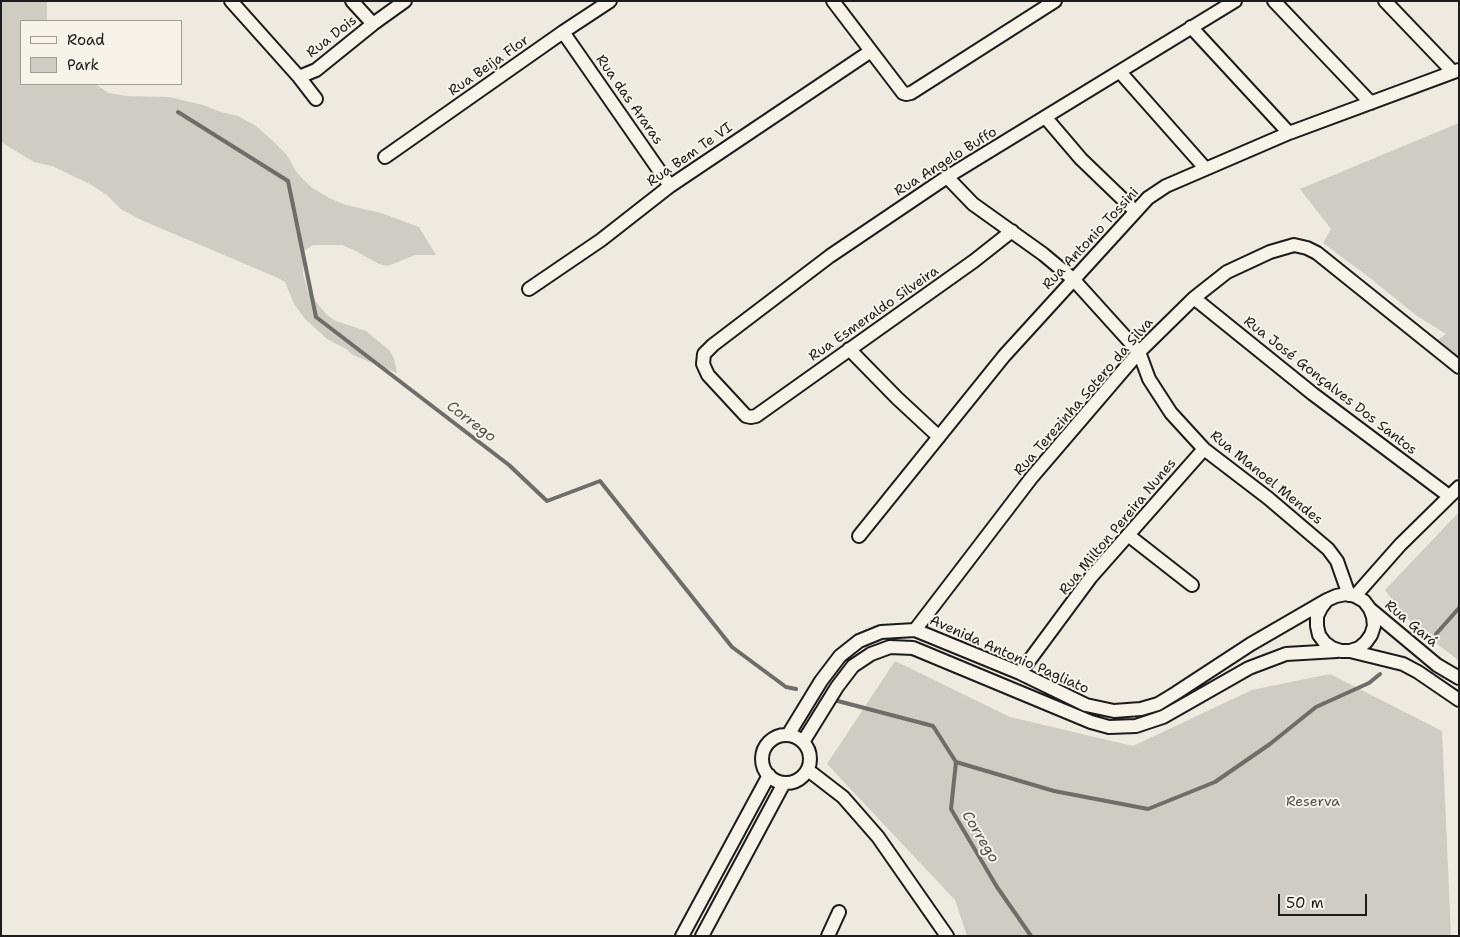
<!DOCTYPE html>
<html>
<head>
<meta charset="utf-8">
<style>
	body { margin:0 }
	#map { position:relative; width:1460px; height:937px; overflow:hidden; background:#eeeae0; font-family:"Shantell Sans",sans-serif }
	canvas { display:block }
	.frame { position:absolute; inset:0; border:2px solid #1c1c1c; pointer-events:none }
	.legend { position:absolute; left:20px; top:20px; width:162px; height:65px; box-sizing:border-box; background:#f7f3e8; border:1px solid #9f9d96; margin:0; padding:6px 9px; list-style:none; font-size:15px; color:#1c1c1c }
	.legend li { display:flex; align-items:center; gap:10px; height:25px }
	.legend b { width:25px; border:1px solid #9f9d96 }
	.scale { position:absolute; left:1278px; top:894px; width:89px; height:22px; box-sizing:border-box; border:2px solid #1c1c1c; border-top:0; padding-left:6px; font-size:15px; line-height:18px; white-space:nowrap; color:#1c1c1c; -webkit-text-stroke:4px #f7f3e8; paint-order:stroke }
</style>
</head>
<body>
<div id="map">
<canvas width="1460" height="937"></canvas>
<div class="frame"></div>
<ul class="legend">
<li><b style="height:6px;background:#f7f3e8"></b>Road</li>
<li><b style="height:14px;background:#cfccc3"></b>Park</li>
</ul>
<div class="scale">50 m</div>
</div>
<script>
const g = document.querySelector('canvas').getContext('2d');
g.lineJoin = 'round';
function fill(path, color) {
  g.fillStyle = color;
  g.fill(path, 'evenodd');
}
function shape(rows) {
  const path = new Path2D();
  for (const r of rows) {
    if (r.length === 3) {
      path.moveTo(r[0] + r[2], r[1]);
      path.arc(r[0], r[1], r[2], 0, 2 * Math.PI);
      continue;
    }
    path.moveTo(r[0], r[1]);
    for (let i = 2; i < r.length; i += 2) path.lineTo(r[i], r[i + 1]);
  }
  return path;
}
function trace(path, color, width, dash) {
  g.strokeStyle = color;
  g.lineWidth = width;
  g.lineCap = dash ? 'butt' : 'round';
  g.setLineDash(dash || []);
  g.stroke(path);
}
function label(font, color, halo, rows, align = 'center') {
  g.font = font + ' "Shantell Sans",sans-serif';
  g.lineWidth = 4;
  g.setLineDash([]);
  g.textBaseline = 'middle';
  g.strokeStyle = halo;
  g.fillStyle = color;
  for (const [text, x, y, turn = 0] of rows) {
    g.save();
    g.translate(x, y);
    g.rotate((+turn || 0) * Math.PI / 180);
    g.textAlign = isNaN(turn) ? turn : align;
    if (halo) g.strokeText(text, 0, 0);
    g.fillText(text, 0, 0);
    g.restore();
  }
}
const green = shape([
	[1,1,47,1,47,21,21,21,21,84,95,84,109,93,126,96,169,97,203,105,221,112,238,116,256,126,273,141,287,155,297,173,311,187,329,198,346,205,381,213,419,227,436,255,415,255,388,266,379,264,354,250,342,245,313,245,304,251,303,274,309,294,327,315,336,321,366,331,389,350,394,358,397,373,353,355,346,349,327,339,305,319,294,304,285,282,278,278,139,219,121,209,107,195,90,184,52,166,34,162,1,142],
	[1459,123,1459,364,1433,343,1446,334,1417,316,1370,278,1323,243,1331,229,1300,189],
	[1459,512,1459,661,1421,631,1403,614,1385,590],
	[895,661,1010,717,1133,746,1252,690,1330,674,1442,731,1451,936,967,936,955,900,827,764]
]);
const stream = shape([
	[178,112,288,181,316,317,509,465,547,501,600,481,732,647,786,687,796,689],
	[1436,634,1459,608],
	[834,700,933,726,956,762,951,809,997,887,1031,936],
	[956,762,1054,791,1148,809,1215,782,1270,744,1316,707,1369,683,1380,674]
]);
const street = shape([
	[231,1,299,77,316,99],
	[352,1,373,24],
	[833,1,903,93,906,94,911,93,1055,1],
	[1274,1,1371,103],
	[1385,1,1453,72],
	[1191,27,1289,133],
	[563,32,670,186],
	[1120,72,1205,168],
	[299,77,316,70,373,24,405,1],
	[1046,118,1081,159,1135,211],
	[385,157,563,32,610,1],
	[947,177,973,204,1043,254,1073,279,1139,352,1149,379,1171,413,1204,449,1268,498,1328,549,1337,561,1349,595],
	[1012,231,974,261,756,416,751,417,746,416,708,375,703,364,704,354,713,345,830,256,947,177,1235,1],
	[529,289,601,240,670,186,871,51],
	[1194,298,1313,394,1449,496],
	[849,349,897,398,939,437],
	[1128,535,1192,585],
	[859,536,1004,356,1148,198,1166,186,1289,133,1459,70],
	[1355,596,1400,545,1459,487],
	[1370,609,1437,665,1459,678],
	[915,630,1032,477,1139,352,1194,298,1227,272,1270,252,1294,245,1307,248,1317,253,1459,367],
	[1350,651,1403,664,1418,672,1459,700],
	[1020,673,1091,577,1204,449],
	[788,735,821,681,840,656,859,641,881,632,915,630,1020,673,1086,705,1114,711,1141,709,1158,704,1176,693,1251,644,1327,600,1336,596,1346,594,1355,596,1364,601,1370,609,1373,617,1374,626,1371,635,1366,642,1359,648,1350,651,1341,651,1332,648,1325,643,1319,635,1317,626,1317,616,1321,608,1327,600],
	[786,759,24],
	[803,742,837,687,853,666,871,654,890,647,913,648,1091,722,1109,727,1136,726,1163,717,1249,668,1286,654,1337,651],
	[808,770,843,797,878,837,947,936],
	[682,936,769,775],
	[702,936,784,783],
	[828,936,839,912]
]);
const streetNames = [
	["Rua Dois",332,37,-38],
	["Rua Beija Flor",489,66,-35],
	["Rua das Araras",629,100,55],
	["Rua Bem Te VI",690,155,-35],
	["Rua Angelo Buffo",946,162,-32],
	["Rua Antonio Tossini",1091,239,-47],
	["Rua Esmeraldo Silveira",874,314,-35],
	["Rua José Gonçalves Dos Santos",1330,386,38],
	["Rua Terezinha Sotero da Silva",1084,397,-49],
	["Rua Manoel Mendes",1266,478,39],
	["Rua Milton Pereira Nunes",1118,527,-50],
	["Rua Gará",1411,624,40],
	["Avenida Antonio Pagliato",1009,655,24]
];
const parkNames = [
	["Reserva",1313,802]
];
const waterNames = [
	["Corrego",471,422,37],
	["Corrego",980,837,59]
];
fill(green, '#cfccc3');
trace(stream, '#6f6d69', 4);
trace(street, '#1c1c1c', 16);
trace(street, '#f7f3e8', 12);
label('14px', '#1c1c1c', '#f7f3e8', streetNames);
label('14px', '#52514e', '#f7f3e8', parkNames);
label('italic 15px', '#535250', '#f7f3e8', waterNames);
</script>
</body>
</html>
